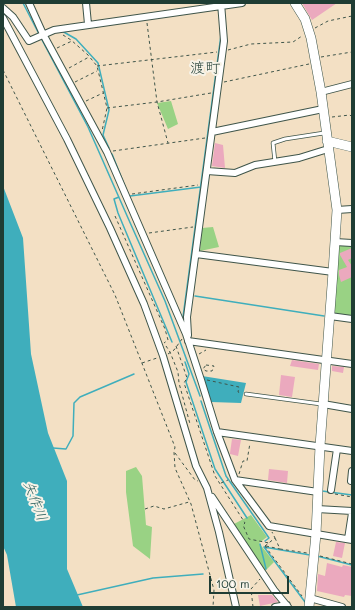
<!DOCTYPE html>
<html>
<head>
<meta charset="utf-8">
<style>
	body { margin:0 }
	#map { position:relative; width:355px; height:610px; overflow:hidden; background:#f3e0c4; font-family:Mali,sans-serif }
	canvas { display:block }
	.frame { position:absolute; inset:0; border:4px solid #1f3d34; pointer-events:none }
	.scale { position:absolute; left:209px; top:576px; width:80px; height:18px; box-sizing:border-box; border:2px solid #1f3d34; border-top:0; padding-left:5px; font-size:12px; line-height:14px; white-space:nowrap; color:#1f3d34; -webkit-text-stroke:3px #f7f3e8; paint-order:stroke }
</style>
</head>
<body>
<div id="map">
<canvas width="355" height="610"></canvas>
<div class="frame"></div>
<div class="scale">100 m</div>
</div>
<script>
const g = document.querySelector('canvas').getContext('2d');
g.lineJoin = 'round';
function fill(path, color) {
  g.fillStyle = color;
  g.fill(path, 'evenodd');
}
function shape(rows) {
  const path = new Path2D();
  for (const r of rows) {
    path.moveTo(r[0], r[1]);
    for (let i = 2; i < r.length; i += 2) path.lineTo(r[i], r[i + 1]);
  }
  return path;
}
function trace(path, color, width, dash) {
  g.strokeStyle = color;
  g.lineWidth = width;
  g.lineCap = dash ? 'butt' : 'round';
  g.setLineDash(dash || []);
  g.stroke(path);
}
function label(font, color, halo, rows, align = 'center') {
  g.font = font + ' Mali,"Klee One",sans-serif';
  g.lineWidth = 4;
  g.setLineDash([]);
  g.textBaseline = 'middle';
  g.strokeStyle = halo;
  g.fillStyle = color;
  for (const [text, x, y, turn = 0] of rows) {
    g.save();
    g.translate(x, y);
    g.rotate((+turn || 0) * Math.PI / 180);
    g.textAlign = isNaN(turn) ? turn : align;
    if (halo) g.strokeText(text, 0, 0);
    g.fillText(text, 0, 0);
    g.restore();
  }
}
const green = shape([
	[171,101,178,124,168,129,157,103],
	[213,227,219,247,200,251,202,228],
	[352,244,352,317,333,314,338,245],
	[136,467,142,476,146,525,152,527,150,559,133,546,126,492,126,471],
	[251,515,267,537,259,543,274,562,264,572,234,524]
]);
const water = shape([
	[3,186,23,238,31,354,48,433,67,481,67,569,83,607,16,607,7,555,3,546],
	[202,376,246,383,241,403,211,402]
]);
const stream = shape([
	[23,3,39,34],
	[62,31,76,39,98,63,109,110,103,135,109,148],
	[41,38,88,127,128,218,165,301,200,396],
	[112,154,126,189],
	[130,196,201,187],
	[119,197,114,199,118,213,172,342],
	[195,296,324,316],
	[183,317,221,35],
	[185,362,189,374,186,382,215,469,247,518],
	[201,401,226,476,269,538,265,541],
	[53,448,66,449,73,436,74,403,80,397,134,374],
	[322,491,352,495],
	[260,544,266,569],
	[264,547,305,602],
	[264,547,310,555],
	[317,556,352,565],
	[77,595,153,578,203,574]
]);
const building = shape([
	[302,3,337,3,312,20],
	[215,143,223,145,225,168,212,166],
	[352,248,352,258,348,260,352,266,352,277,341,282,339,275,339,270,347,267,340,255,340,253],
	[292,360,319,364,318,370,290,366],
	[332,366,344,367,343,373,332,371],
	[281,375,295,377,292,397,279,395],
	[232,439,241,440,238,456,230,454,230,453],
	[269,469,288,471,287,483,268,480],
	[336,542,345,543,342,558,333,556],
	[327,563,342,567,343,565,352,567,352,596,345,595,344,597,317,591,318,574,325,576],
	[258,595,272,595,278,602,260,606]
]);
const path = shape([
	[147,23,157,102,168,143],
	[315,28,328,21,352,16],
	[63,35,71,40,88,55,97,66,107,108,102,131],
	[57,48,72,41],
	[228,50,251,44,293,42,302,36],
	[321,57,352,52],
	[97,66,217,52],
	[69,68,89,57],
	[3,70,115,295,175,447,174,452,175,468,191,504,214,590,213,607],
	[75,82,97,71],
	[224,82,309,64],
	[86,101,103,93],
	[107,108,157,102,211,93],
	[332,117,350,115,352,117],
	[113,151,205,138],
	[132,194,198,185],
	[115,216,165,329,168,340,164,343],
	[149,233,193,227],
	[166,346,170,352,178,372,179,383,190,424],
	[176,346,187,378,184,383,215,476,245,523,243,525,249,539,269,543],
	[168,354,174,350,182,339],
	[199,354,206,350],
	[142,363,157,358],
	[206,365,214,366,212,371,206,371,203,369,206,365],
	[207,380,239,387,238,392,241,393],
	[175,453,195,480,198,481],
	[239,474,243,461,247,461,250,443],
	[221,483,228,480],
	[335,494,352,497],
	[145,509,154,506,164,509,189,502],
	[275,538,280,549,307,553],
	[265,546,302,596],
	[265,546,275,538,272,532],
	[266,546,280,549],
	[320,556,352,564],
	[253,607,251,589,260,579]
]);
const lane = shape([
	[275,162,273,143,285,139,324,133],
	[246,394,321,404]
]);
const street = shape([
	[29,3,43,34,107,152,186,334,201,380,217,432,235,480,269,526,352,540],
	[86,3,88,24],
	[3,8,13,17,29,41,54,30,242,3],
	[3,18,67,139,110,228,144,304,163,356,196,466,207,488,219,532,236,607],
	[321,92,352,84],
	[212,132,323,109],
	[207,171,235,173,255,165,299,158,328,149],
	[337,210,352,209],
	[335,242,352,243],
	[196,254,333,272],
	[330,316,352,319],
	[188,335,187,317,224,41,221,3],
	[188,341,352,364],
	[323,404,352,409],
	[217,432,352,451],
	[235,480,318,492],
	[351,481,352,471],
	[331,490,337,449],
	[212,497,274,590,288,607],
	[317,509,352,511],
	[348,539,352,513],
	[310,598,342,607],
	[275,607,287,605]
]);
const secondary = shape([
	[295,3,305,19,311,38,321,92,337,210,333,272,320,446,316,534,309,607],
	[327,141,352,147]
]);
const waterNames = [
	["矢作川",35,501,69]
];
const quarterNames = [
	["渡町",205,68]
];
fill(green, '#99d284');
fill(water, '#3faebc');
trace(stream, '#3faebc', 1.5);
fill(building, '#eba9be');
trace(lane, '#3f554a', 4.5);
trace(street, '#3f554a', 8);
trace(secondary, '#3f554a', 10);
trace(path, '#3f554a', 1, [3, 3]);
trace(lane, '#fff', 3);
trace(street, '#fff', 6);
trace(secondary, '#fff', 9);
label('italic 14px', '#295f5d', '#f7f3e8', waterNames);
label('15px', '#1f3d34', '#f7f3e8', quarterNames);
</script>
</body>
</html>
